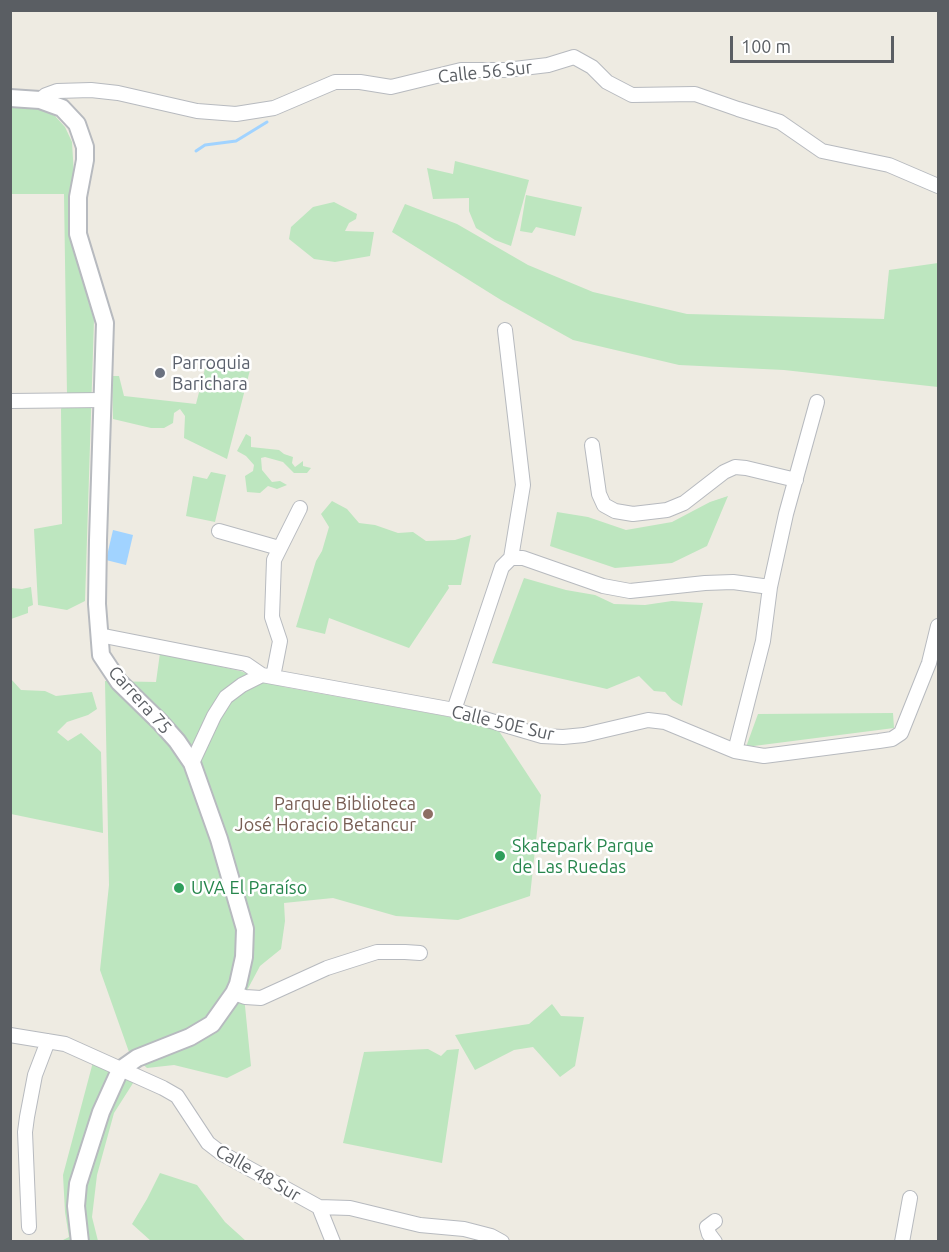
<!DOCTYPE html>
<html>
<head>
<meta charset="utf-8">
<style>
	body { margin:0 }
	#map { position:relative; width:949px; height:1252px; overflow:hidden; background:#eeebe2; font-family:Ubuntu,sans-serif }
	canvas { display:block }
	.frame { position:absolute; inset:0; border:12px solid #5a5e63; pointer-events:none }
	.scale { position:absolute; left:730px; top:36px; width:164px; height:27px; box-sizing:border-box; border:3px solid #5a5e63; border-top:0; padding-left:8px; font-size:18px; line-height:21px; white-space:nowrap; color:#5a5e63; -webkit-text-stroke:4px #fff; paint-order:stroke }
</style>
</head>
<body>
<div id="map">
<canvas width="949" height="1252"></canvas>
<div class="frame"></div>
<div class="scale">100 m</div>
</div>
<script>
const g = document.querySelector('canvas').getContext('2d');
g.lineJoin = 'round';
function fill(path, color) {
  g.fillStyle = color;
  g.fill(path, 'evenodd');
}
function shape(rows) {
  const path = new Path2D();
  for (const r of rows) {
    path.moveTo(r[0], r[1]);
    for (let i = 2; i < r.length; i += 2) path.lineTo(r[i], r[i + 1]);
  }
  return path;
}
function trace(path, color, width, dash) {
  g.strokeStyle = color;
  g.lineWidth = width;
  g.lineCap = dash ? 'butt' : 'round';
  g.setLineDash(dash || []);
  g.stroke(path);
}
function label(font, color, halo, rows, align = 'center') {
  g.font = font + ' Ubuntu,sans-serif';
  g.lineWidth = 5;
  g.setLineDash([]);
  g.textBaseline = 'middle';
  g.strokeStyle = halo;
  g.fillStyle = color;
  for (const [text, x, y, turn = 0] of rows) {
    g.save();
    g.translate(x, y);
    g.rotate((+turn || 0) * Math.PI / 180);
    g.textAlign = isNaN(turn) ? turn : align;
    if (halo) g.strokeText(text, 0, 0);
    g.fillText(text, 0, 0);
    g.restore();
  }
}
const green = shape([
	[11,106,37,107,55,116,65,127,72,142,74,175,70,199,73,248,94,320,85,601,67,610,38,605,34,529,62,524,61,409,67,395,64,194,11,194],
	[455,161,529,180,511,246,495,240,476,228,469,211,469,198,433,199,427,168,453,174],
	[526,195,582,207,575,236,536,227,532,233,520,231],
	[334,202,357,214,356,219,349,223,345,231,374,232,370,256,335,262,314,259,289,239,291,227,313,207],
	[405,204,457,224,528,265,593,292,687,314,884,319,889,270,938,263,938,387,784,370,679,365,573,340,501,300,392,232],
	[207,361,250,370,227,459,184,438,185,416,180,409,174,413,173,423,164,428,151,428,113,419,112,376,119,376,124,396,196,404],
	[246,434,251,437,251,447,279,450,284,454,293,457,292,463,295,467,303,461,303,466,311,468,307,473,294,473,283,462,265,457,261,458,262,470,272,482,280,481,287,485,277,489,268,486,260,493,247,492,245,476,253,471,254,465,246,456,237,451],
	[211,472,226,475,215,522,186,516,193,476,207,479],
	[728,496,707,546,672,563,615,568,550,546,557,512,588,517,626,530,672,522,710,502],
	[332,501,347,509,359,523,375,525,398,533,413,532,426,541,455,540,471,535,461,585,448,585,449,588,409,648,329,618,325,634,296,627,316,561,322,551,329,527,321,514],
	[524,578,566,590,595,595,614,604,645,605,672,601,703,603,682,706,672,700,665,692,654,691,639,676,607,689,492,663],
	[31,587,33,605,28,607,28,613,11,619,11,588,22,589],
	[160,653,240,671,284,687,495,725,541,795,530,896,458,920,396,916,333,898,284,903,285,921,281,949,260,966,244,996,251,1066,227,1078,174,1065,147,1068,129,1052,100,970,109,885,105,681,156,682],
	[11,679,21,690,45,691,56,696,92,692,97,709,88,715,67,722,57,732,68,741,81,733,101,752,103,833,11,814],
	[893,713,894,728,746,747,758,714],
	[552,1004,561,1016,584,1017,575,1066,560,1077,533,1047,514,1050,475,1070,455,1035,529,1024],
	[428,1049,441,1056,447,1050,459,1049,442,1163,343,1143,364,1052],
	[93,1062,135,1080,114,1113,97,1175,92,1217,98,1241,59,1242,69,1237,65,1212,63,1175],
	[160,1173,197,1185,225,1222,246,1241,151,1241,132,1224,147,1199]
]);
const water = shape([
	[113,530,133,535,126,565,106,560]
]);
const stream = shape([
	[196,151,205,145,236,141,267,122]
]);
const minor = shape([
	[40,100,46,95,57,91,91,90,118,93,197,111,236,114,274,108,335,82,360,82,391,87,461,70,506,70,548,65,574,57,592,67,607,82,632,95,695,94,738,109,780,122,822,151,889,165,938,186],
	[505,330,523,485,511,558],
	[10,401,103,400],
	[592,445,599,494,604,505,615,511,633,514,667,510,684,503,724,472,735,467,746,468,796,480],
	[219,531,279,548],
	[99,635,246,664,262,675,454,710,542,736,563,737,584,735,648,720,665,722,735,751,764,756,879,741,892,739,901,733,929,663,938,626],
	[273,677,280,641,272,617,274,560,300,508],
	[454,710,502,567,511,558,523,558,603,586,630,591,705,583,733,582,770,587],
	[735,751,763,641,770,587,786,514,817,402],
	[192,763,214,716,226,697,242,685,262,675],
	[234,993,245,997,261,998,327,968,377,952,405,952,420,953],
	[10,1035,65,1044,163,1088,177,1096,208,1143,221,1153,319,1207,350,1208,420,1225,464,1229,491,1236,502,1242],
	[319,1207,333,1242],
	[29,1227,25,1132,27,1117,35,1075,48,1041],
	[715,1242,709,1234,707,1227,715,1221],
	[902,1242,910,1198]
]);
const tertiary = shape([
	[10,98,40,100,62,108,77,124,85,147,85,160,78,197,78,234,105,323,98,540,97,604,101,655,119,682,160,722,177,741,192,763,219,839,245,929,244,957,238,984,234,993,212,1024,190,1037,137,1058,120,1070,101,1112,78,1184,76,1206,80,1242]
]);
const markers = [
	[160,373,6,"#6b7280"],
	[428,814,6,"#8d6e63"],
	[500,856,6,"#2e9e5b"],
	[179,888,6,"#2e9e5b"]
];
const streetNames = [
	["Calle 56 Sur",485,72,-6],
	["Carrera 75",140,700,48],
	["Calle 50E Sur",503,723,13],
	["Calle 48 Sur",258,1173,30]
];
const worshipNames = [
	["Parroquia",172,363],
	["Barichara",172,384]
];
const educationNames = [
	["Parque Biblioteca",416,804],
	["José Horacio Betancur",416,825]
];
const leisureNames = [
	["Skatepark Parque",512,846],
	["de Las Ruedas",512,867],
	["UVA El Paraíso",191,888]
];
fill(green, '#bde6bf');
fill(water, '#a1d3ff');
trace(stream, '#a1d3ff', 3);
trace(minor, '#b7babf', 16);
trace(tertiary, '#b7babf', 20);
trace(minor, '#fff', 14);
trace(tertiary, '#fff', 16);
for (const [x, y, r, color] of markers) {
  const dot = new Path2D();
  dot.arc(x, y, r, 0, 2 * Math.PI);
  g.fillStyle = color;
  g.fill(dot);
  trace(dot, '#fff', 2);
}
label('18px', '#5a5e63', '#fff', streetNames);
label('18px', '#5b616d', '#fff', worshipNames, 'left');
label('18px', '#785e54', '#fff', educationNames, 'right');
label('18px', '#27864d', '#fff', leisureNames, 'left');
</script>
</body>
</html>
